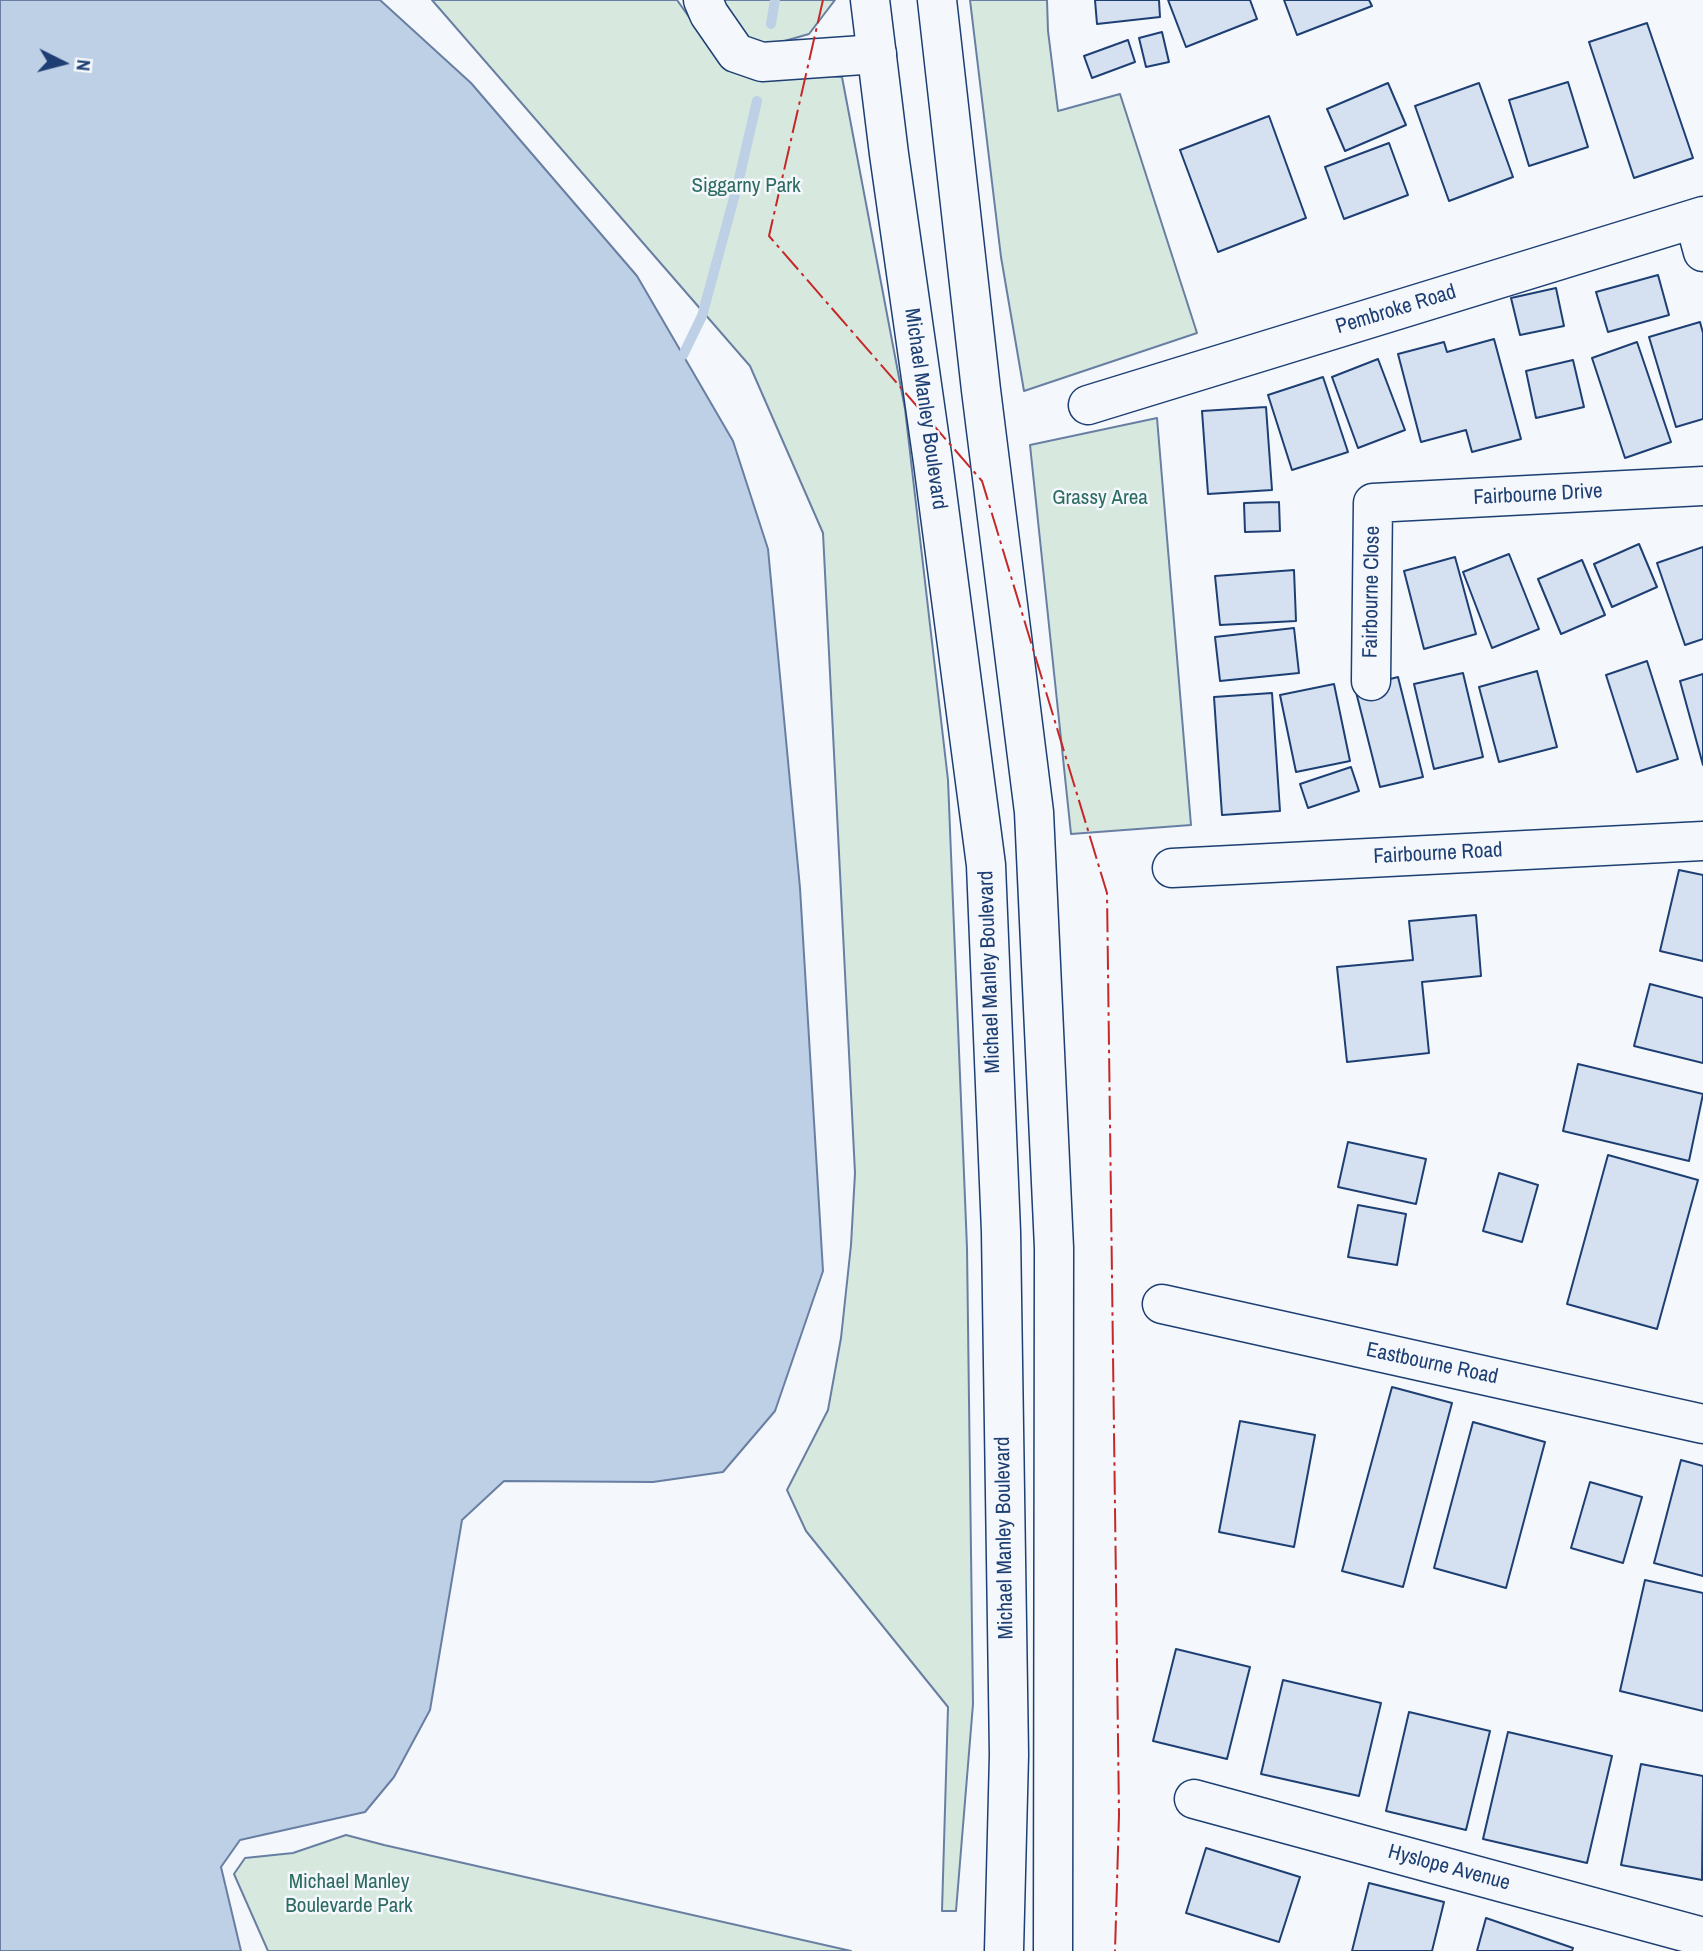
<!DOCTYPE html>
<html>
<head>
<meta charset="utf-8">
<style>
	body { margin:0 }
	#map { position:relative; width:1703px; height:1951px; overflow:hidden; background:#f4f7fb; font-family:"Archivo Narrow",sans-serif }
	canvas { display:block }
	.north { position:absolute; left:28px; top:28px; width:70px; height:70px; -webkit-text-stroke:5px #f4f7fb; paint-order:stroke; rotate:96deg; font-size:19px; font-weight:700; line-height:28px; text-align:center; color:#1d3f73 }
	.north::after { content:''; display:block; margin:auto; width:24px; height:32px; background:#1d3f73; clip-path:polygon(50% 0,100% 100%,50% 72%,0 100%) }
</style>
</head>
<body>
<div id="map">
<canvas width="1703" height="1951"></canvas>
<div class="north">N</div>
</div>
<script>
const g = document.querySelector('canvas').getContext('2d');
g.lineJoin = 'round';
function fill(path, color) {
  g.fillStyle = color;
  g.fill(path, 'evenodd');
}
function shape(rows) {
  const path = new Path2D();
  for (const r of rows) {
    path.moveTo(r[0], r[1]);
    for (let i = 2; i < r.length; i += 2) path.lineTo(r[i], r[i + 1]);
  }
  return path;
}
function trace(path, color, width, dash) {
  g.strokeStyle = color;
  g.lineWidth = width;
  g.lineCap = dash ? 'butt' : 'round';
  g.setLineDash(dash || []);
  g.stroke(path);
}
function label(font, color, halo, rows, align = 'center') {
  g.font = font + ' "Archivo Narrow",sans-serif';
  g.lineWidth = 5;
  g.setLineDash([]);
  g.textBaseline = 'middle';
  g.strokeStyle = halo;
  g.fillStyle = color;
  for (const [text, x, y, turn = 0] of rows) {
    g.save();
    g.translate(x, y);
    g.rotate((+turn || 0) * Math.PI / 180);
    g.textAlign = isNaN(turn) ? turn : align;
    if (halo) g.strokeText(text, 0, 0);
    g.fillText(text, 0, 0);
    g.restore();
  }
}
const green = shape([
	[432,0,677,0,725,68,842,77,905,409,948,780,967,1248,973,1704,956,1911,942,1911,948,1707,806,1531,787,1490,828,1410,841,1338,851,1245,855,1173,823,533,750,366,432,0],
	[714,0,835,0,809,34,767,46,739,38,714,0],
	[970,0,1047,0,1048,31,1058,111,1120,94,1197,333,1024,391,1001,257,970,0],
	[1157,418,1191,825,1071,834,1030,445,1157,418],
	[346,1835,384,1845,851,1951,268,1951,234,1874,245,1858,293,1853,346,1835]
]);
const water = shape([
	[0,0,380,0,471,83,637,276,733,441,768,549,800,888,823,1271,775,1411,723,1472,653,1482,504,1481,462,1520,430,1710,394,1777,365,1812,240,1840,221,1867,241,1951,0,1951,0,0]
]);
const stream = shape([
	[771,24,775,0],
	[683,355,702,316,738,183,757,101]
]);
const building = shape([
	[1095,0,1159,0,1160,17,1097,24,1095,0],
	[1168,0,1250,0,1257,19,1186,47,1168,0],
	[1284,0,1369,0,1372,6,1297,35,1284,0],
	[1647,23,1693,158,1634,178,1589,42,1647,23],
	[1162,32,1169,62,1146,67,1139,38,1162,32],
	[1128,40,1135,62,1092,78,1084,56,1128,40],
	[1568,82,1588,147,1529,166,1509,100,1568,82],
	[1388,83,1406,125,1345,151,1327,109,1388,83],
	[1479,83,1513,177,1449,201,1415,106,1479,83],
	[1269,116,1306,218,1218,252,1180,150,1269,116],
	[1389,143,1408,195,1344,219,1325,167,1389,143],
	[1658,275,1669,315,1608,332,1596,292,1658,275],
	[1556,288,1564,326,1520,335,1511,298,1556,288],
	[1700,322,1703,333,1703,419,1676,427,1649,337,1700,322],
	[1494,339,1521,439,1472,452,1466,430,1421,442,1398,354,1444,342,1447,352,1494,339],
	[1637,342,1671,442,1625,458,1592,358,1637,342],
	[1378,359,1405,430,1358,448,1332,377,1378,359],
	[1573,360,1584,407,1536,418,1526,371,1573,360],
	[1323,377,1348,452,1292,470,1268,395,1323,377],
	[1266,407,1272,490,1208,494,1202,411,1266,407],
	[1279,502,1280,531,1245,532,1244,503,1279,502],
	[1639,544,1657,587,1612,607,1594,564,1639,544],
	[1703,547,1703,639,1685,645,1657,563,1703,547],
	[1509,554,1539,629,1492,648,1463,572,1509,554],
	[1455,557,1476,634,1424,649,1404,571,1455,557],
	[1582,560,1605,615,1561,634,1538,579,1582,560],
	[1294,570,1296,621,1220,625,1215,576,1294,570],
	[1294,628,1299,673,1220,681,1215,637,1294,628],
	[1647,661,1678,759,1637,772,1606,675,1647,661],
	[1537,671,1557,747,1499,762,1479,687,1537,671],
	[1463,673,1483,757,1434,769,1414,684,1463,673],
	[1703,674,1703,765,1680,681,1703,674],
	[1398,677,1423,777,1380,787,1355,688,1398,677],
	[1334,684,1350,761,1296,772,1280,695,1334,684],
	[1272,693,1280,811,1222,815,1214,697,1272,693],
	[1351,767,1359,791,1308,808,1300,784,1351,767],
	[1679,870,1703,875,1703,961,1660,951,1679,870],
	[1476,915,1481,976,1422,982,1429,1053,1347,1062,1337,967,1413,960,1409,921,1476,915],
	[1650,984,1703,998,1703,1063,1634,1046,1650,984],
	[1578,1064,1703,1094,1689,1161,1563,1131,1578,1064],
	[1348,1142,1426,1159,1416,1204,1338,1187,1348,1142],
	[1608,1155,1698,1180,1657,1329,1567,1304,1608,1155],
	[1499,1173,1538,1185,1522,1242,1483,1231,1499,1173],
	[1358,1205,1406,1214,1397,1265,1348,1257,1358,1205],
	[1392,1387,1452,1403,1403,1587,1342,1571,1392,1387],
	[1240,1421,1315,1435,1294,1547,1219,1532,1240,1421],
	[1473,1422,1545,1442,1506,1588,1434,1568,1473,1422],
	[1681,1460,1703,1466,1703,1576,1654,1563,1681,1460],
	[1590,1482,1642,1497,1623,1563,1571,1548,1590,1482],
	[1645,1580,1703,1593,1703,1711,1620,1691,1645,1580],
	[1176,1649,1250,1667,1227,1759,1153,1741,1176,1649],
	[1283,1680,1381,1703,1359,1796,1261,1774,1283,1680],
	[1409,1712,1490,1731,1466,1830,1386,1811,1409,1712],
	[1508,1732,1612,1756,1587,1863,1483,1839,1508,1732],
	[1641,1764,1703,1776,1702,1880,1621,1865,1641,1764],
	[1206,1848,1300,1877,1279,1942,1186,1913,1206,1848],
	[1369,1883,1444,1902,1432,1951,1352,1951,1369,1883],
	[1486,1918,1573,1948,1572,1951,1477,1951,1486,1918]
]);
const minor = shape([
	[703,0,709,14,736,53,762,62,877,54],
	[1694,219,1703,252],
	[1088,405,1703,216],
	[1371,681,1373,503,1703,486],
	[1172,868,1703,841],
	[1162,1304,1703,1424],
	[1194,1799,1703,1937]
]);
const highway = shape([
	[870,0,889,154,933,462,986,865,1001,1232,1009,1755,1004,1951],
	[937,0,981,390,1034,812,1054,1248,1053,1951]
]);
const power = shape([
	[823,0,769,236,982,481,1107,893,1119,1815,1115,1951]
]);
const parkNames = [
	["Siggarny Park",746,186],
	["Grassy Area",1100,498],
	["Michael Manley",349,1882],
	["Boulevarde Park",349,1906]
];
const streetNames = [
	["Pembroke Road",1396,310,-17],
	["Michael Manley Boulevard",925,409,82],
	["Fairbourne Drive",1538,495,-3],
	["Fairbourne Close",1372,592,-89],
	["Fairbourne Road",1438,854,-3],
	["Michael Manley Boulevard",990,972,-92],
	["Eastbourne Road",1432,1364,12],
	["Michael Manley Boulevard",1005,1538,-91],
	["Hyslope Avenue",1449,1868,15]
];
fill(green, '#d7e8df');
trace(green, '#687fa3', 2);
fill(water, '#bed0e5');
trace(water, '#687fa3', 2);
trace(stream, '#bed0e5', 10);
fill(building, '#d5e0f0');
trace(building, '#1d3f73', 2);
trace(minor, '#1d3f73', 41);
trace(highway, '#1d3f73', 41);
trace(minor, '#f4f7fb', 38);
trace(highway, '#f4f7fb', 38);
trace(power, '#c62828', 2, [24, 5, 3.5, 5]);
label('21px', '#2c6c60', '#f4f7fb', parkNames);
label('21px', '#1d3f73', '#f4f7fb', streetNames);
</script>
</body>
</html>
